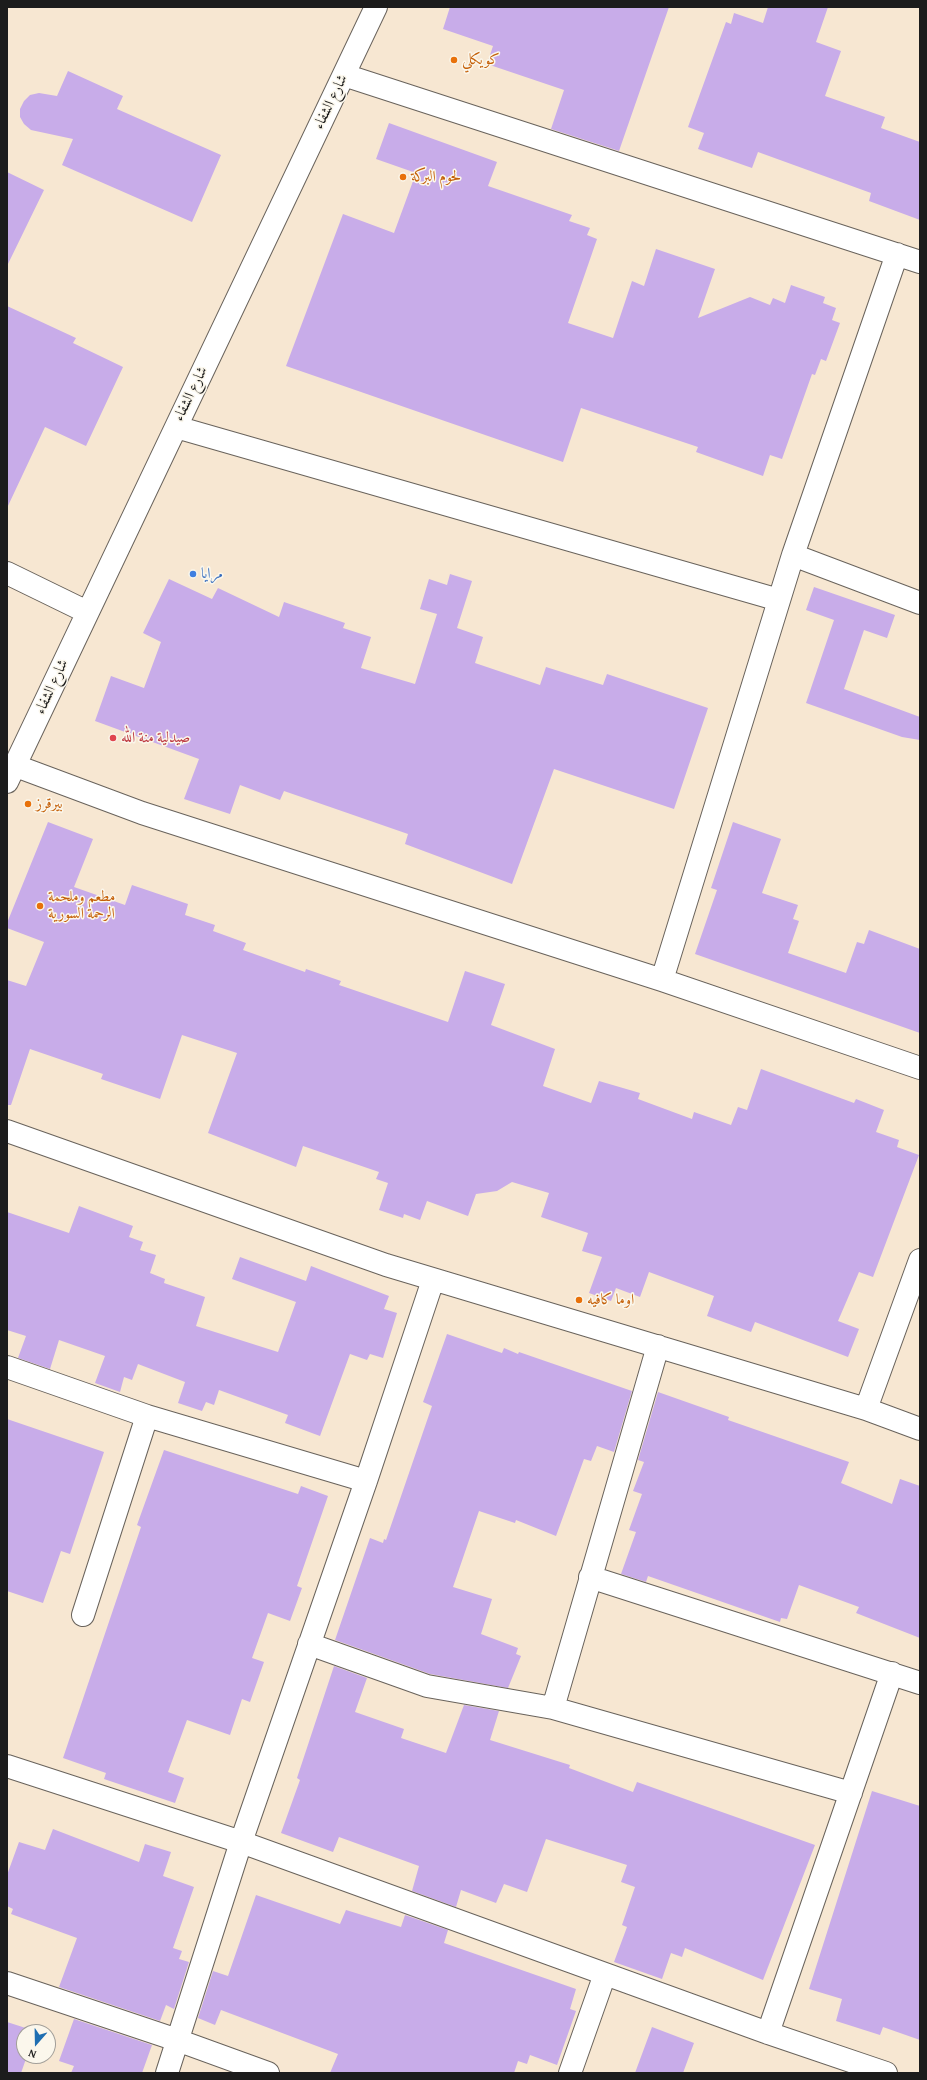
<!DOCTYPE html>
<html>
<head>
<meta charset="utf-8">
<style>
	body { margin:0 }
	#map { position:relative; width:927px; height:2080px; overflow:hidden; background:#f7e7d2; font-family:"Gentium Book Plus",serif }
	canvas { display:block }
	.frame { position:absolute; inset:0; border:8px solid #1c1c1c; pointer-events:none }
	.north { position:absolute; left:16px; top:2024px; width:40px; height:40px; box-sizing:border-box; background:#fbf7ec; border:1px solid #a29f99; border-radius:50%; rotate:200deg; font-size:11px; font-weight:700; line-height:16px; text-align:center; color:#1c1c1c }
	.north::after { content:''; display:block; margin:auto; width:14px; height:18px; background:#1f6fb2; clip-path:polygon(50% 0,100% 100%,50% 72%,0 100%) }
</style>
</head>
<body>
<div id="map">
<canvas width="927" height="2080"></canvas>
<div class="frame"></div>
<div class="north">N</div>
</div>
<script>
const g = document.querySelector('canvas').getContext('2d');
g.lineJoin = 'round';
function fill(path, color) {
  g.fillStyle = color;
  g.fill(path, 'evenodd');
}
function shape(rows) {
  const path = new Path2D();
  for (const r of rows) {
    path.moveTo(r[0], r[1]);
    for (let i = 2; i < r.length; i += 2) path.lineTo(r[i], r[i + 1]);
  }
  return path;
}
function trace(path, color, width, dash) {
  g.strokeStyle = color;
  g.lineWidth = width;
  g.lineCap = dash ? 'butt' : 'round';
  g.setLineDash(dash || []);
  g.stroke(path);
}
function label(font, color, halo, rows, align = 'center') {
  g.font = font + ' "Gentium Book Plus",Amiri,serif';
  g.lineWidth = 3;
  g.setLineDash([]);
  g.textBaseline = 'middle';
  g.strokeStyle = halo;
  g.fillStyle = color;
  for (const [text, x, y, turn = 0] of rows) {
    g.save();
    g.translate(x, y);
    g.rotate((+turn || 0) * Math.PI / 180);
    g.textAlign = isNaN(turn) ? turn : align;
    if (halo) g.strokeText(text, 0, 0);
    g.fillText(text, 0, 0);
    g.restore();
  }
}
const building = shape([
	[450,7,669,7,619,151,551,129,564,90,487,64,493,46,443,29],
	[768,7,828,7,816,42,841,51,825,96,885,117,881,128,920,142,920,220,869,201,871,193,758,152,752,168,698,149,704,133,688,127,726,22,731,24,734,13,763,23],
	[68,71,123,96,117,109,221,155,192,222,62,165,73,139,31,130,24,124,20,117,20,109,24,101,30,95,39,93,57,96],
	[389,123,497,162,488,186,572,215,569,221,590,228,587,235,597,239,568,323,613,338,632,281,644,286,656,249,715,269,698,318,750,297,770,305,773,298,785,303,791,285,825,297,823,303,836,308,832,320,840,323,826,361,821,359,815,375,812,374,782,459,770,455,763,476,696,452,698,447,581,408,563,462,286,366,343,214,394,233,416,173,376,159],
	[7,172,44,190,7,266],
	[7,306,76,338,73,343,123,367,86,446,45,427,7,508],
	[450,574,472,581,457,628,483,637,475,663,540,685,546,667,603,685,607,674,708,708,674,809,554,769,512,884,405,844,408,834,284,791,280,800,240,785,230,814,184,799,199,759,95,721,111,676,144,688,161,642,143,633,169,579,212,599,218,588,279,617,284,602,345,623,343,628,371,637,361,668,415,684,437,614,420,609,429,579,447,585],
	[814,587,895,615,887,638,864,630,844,689,920,717,920,740,902,737,806,703,834,620,806,610],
	[48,822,93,839,74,887,125,905,132,885,188,904,185,915,215,925,213,931,246,943,243,950,305,972,306,969,341,981,339,985,448,1022,465,971,505,984,491,1025,555,1049,543,1086,591,1103,599,1081,640,1093,638,1099,692,1119,694,1112,731,1125,738,1107,747,1110,761,1069,854,1103,856,1099,884,1110,876,1132,899,1140,897,1147,919,1155,873,1277,859,1272,838,1321,859,1329,848,1357,755,1322,751,1332,707,1316,714,1296,649,1272,640,1297,616,1288,611,1301,589,1293,602,1257,582,1251,588,1233,541,1217,549,1193,512,1182,497,1191,476,1194,468,1216,427,1201,420,1220,404,1214,403,1218,379,1210,388,1183,376,1179,379,1172,303,1146,296,1167,208,1133,237,1053,182,1035,160,1099,101,1079,103,1074,30,1049,11,1105,7,1105,7,980,26,986,44,942,7,928,7,923],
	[733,822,781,839,762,893,798,905,793,919,799,921,788,953,846,973,857,942,864,944,869,930,920,949,920,1033,695,954,717,890,711,888],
	[79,1206,133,1226,129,1237,143,1242,140,1250,156,1255,150,1273,165,1279,164,1283,205,1297,196,1326,278,1352,296,1302,232,1279,240,1257,306,1281,311,1266,389,1296,384,1309,397,1313,383,1358,370,1354,367,1360,350,1354,320,1436,285,1423,288,1415,219,1390,214,1405,206,1402,202,1411,178,1403,185,1382,138,1364,132,1380,124,1377,120,1392,95,1383,105,1356,59,1340,50,1369,18,1358,26,1336,7,1330,7,1212,69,1233],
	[447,1334,502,1353,504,1348,518,1354,519,1352,632,1391,614,1452,597,1446,591,1461,584,1459,556,1536,516,1520,515,1523,479,1511,453,1587,492,1599,481,1634,518,1648,516,1654,521,1656,508,1688,430,1674,335,1640,370,1538,383,1543,384,1539,386,1540,432,1406,423,1402],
	[658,1392,729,1417,728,1420,849,1462,841,1483,892,1504,900,1479,920,1486,920,1638,856,1613,859,1607,799,1585,787,1619,781,1618,780,1622,648,1576,646,1582,621,1574,636,1532,629,1530,642,1494,633,1491,644,1462,638,1460],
	[7,1419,104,1452,70,1554,61,1551,43,1603,7,1591],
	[164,1450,298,1494,301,1486,328,1496,297,1586,302,1588,290,1621,268,1613,252,1658,264,1662,250,1702,242,1699,230,1735,187,1720,168,1772,184,1778,175,1803,104,1779,106,1773,63,1758,141,1527,137,1525],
	[334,1666,367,1678,355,1712,404,1729,401,1738,446,1753,464,1705,499,1711,490,1740,570,1765,569,1768,633,1792,637,1782,815,1845,763,1980,685,1948,682,1957,671,1953,662,1979,614,1962,627,1927,622,1925,635,1887,621,1882,627,1865,546,1839,527,1892,504,1884,496,1903,461,1890,456,1907,412,1891,419,1866,339,1837,333,1852,281,1833,300,1780,297,1778],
	[872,1791,920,1806,920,2040,883,2027,880,2035,836,2021,842,1999,809,1989],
	[53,1829,139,1862,145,1844,171,1852,163,1876,194,1887,173,1948,182,1951,179,1959,189,1962,174,2009,166,2005,160,2021,59,1987,77,1938,11,1914,13,1909,7,1906,7,1875,19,1842,45,1850],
	[256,1895,340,1924,346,1910,401,1927,405,1915,448,1930,444,1943,576,1989,570,2009,576,2011,557,2065,530,2055,527,2064,518,2061,514,2073,330,2073,338,2054,221,2010,215,2025,198,2018,213,1971,228,1976],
	[74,2019,152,2045,142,2073,71,2073,74,2066,59,2061],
	[7,2022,35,2031,24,2032,24,2056,27,2056,21,2073,7,2073],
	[652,2027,694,2043,683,2073,635,2073]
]);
const minor = shape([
	[344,75,920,262],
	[176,427,779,600],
	[793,555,920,603],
	[7,573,87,612],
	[16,766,142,813,662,980,920,1068],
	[7,782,376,7],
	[662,980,793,555,897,254],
	[7,1131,386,1265,866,1409,920,1429],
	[7,1367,147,1416,366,1481],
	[866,1409,920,1260],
	[590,1577,920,1683],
	[83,1615,147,1416],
	[309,1644,427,1686,553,1708,851,1793],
	[553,1708,658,1346],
	[7,1766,241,1842,768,2033,886,2073],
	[7,1983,177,2040,268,2073],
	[768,2033,892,1673],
	[167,2073,241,1842,366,1481,433,1280],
	[570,2073,605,1974]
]);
const markers = [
	[454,60,4,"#e8710a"],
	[403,177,4,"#e8710a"],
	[193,574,4,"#3f7fe0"],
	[113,738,4,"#e0444e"],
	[28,804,4,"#e8710a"],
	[40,906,4,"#e8710a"],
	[579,1300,4,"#e8710a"]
];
const foodNames = [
	["كويكلي",462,60],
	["لحوم البركة",411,177],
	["بيرقرز",36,804],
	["مطعم وملحمة",48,897],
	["الرحمة السورية",48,914],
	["اوما كافيه",587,1300]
];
const streetNames = [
	["شارع الشفاء",331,102,-64],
	["شارع الشفاء",191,394,-64],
	["شارع الشفاء",52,687,-65]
];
const shopNames = [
	["مرايا",201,574]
];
const healthNames = [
	["صيدلية منة الله",121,738]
];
fill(building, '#c8ace9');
trace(minor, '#69635c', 24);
trace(minor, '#fff', 22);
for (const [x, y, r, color] of markers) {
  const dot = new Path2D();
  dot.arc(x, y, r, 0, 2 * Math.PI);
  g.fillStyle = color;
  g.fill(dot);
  trace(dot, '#fbf7ec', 1.5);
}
label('15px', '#c56008', '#fbf7ec', foodNames, 'left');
label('15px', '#1c1c1c', '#fbf7ec', streetNames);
label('15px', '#366cbe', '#fbf7ec', shopNames, 'left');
label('15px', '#be3a42', '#fbf7ec', healthNames, 'left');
</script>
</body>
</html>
